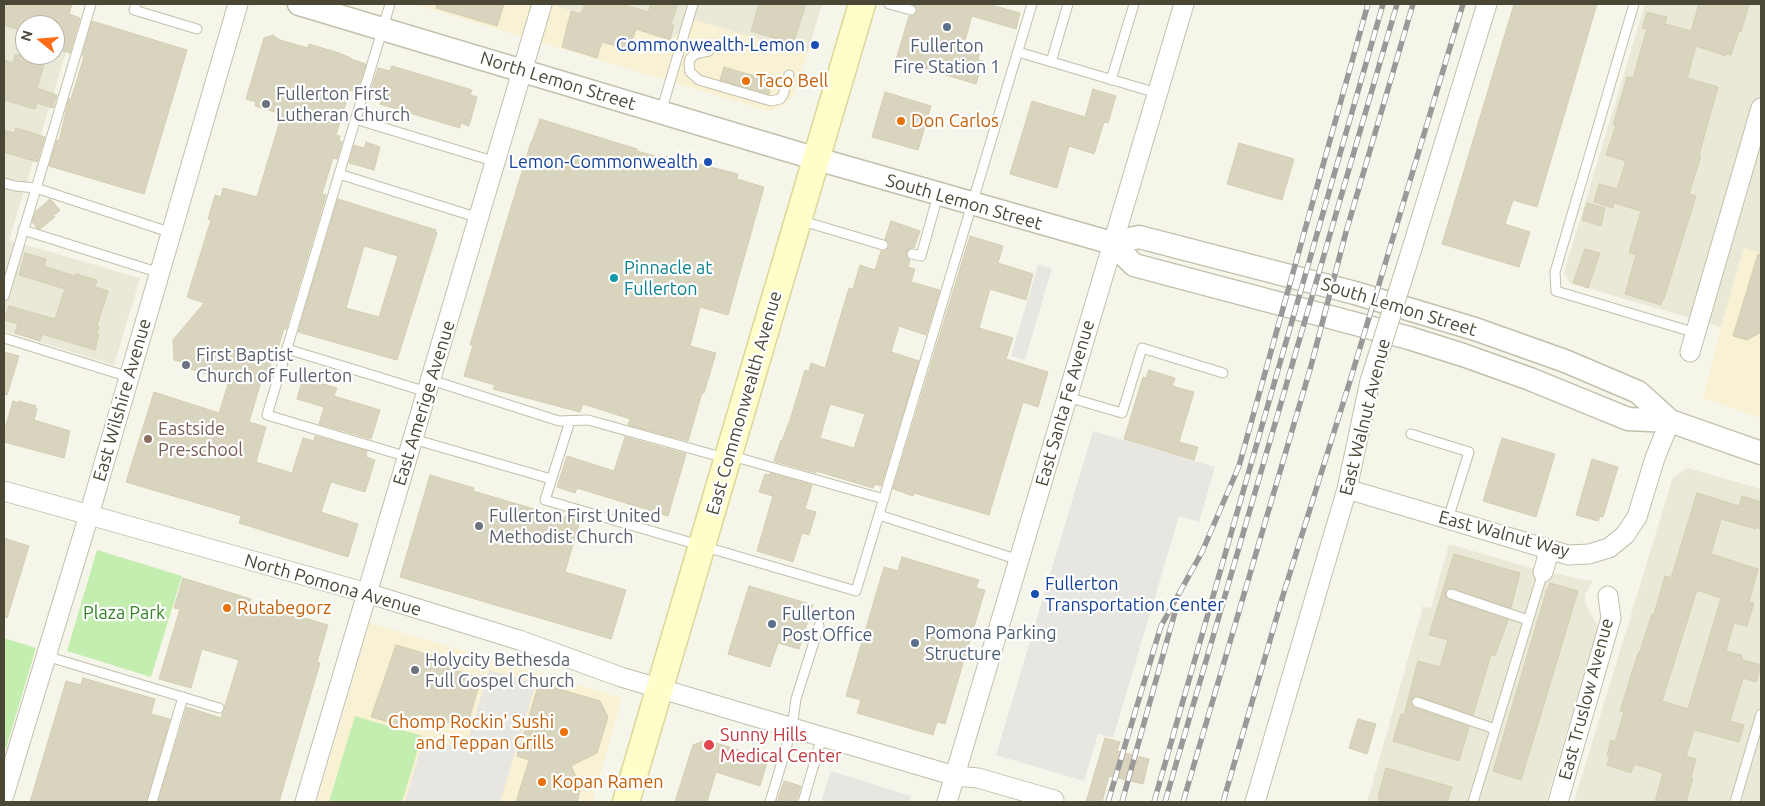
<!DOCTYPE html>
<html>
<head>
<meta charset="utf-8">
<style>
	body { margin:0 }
	#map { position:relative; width:1765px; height:806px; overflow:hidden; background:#f6f5ea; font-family:Ubuntu,sans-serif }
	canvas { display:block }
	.frame { position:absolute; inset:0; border:5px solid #4b4737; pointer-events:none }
	.north { position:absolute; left:15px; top:15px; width:50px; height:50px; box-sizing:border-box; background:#fff; border:1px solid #b7b5af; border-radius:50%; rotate:287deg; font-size:14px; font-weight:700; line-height:20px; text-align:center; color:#4b4737 }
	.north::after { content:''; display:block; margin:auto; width:18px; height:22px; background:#ff6d18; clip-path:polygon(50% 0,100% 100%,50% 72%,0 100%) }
</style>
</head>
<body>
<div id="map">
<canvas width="1765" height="806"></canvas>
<div class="frame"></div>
<div class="north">N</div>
</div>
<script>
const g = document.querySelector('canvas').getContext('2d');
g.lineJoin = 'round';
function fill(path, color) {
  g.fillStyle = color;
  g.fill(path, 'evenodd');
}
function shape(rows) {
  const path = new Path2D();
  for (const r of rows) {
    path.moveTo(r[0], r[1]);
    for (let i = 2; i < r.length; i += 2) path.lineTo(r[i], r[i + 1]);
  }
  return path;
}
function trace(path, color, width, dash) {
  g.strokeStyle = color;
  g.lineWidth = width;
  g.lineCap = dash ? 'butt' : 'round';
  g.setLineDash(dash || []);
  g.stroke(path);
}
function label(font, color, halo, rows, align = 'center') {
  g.font = font + ' Ubuntu,sans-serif';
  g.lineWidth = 4.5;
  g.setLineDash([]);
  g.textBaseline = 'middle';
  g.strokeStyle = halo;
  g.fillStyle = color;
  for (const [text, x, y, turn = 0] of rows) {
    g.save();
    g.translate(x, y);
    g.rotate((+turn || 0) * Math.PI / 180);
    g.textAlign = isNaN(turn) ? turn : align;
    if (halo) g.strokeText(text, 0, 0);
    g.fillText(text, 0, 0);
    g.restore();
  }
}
const residential = shape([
	[4,4,37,4,77,16,9,240,140,278,114,365,4,331],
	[25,25,55,25,55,55,25,55],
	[556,4,822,4,807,54,696,21,671,39,558,7],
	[1645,4,1761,4,1761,253,1744,248,1721,327,1570,283,1564,273],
	[1688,468,1761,489,1761,802,1574,802,1673,477],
	[1449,544,1531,568,1584,580,1593,580,1585,595,1585,603,1598,627,1546,802,1367,802,1423,606,1431,608]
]);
const commercial = shape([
	[413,4,556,4,558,7,671,39,696,20,807,54,794,95,784,106,768,111],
	[1744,248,1761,253,1761,418,1703,398,1721,327],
	[370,623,622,698,592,802,317,802]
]);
const green = shape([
	[97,550,182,576,151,677,67,651],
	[4,638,36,648,4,755],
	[355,716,422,736,402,802,329,802]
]);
const parking = shape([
	[1038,265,1052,268,1025,360,1011,356],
	[1093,431,1215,467,1199,522,1179,516,1113,738,1098,734,1084,781,996,755],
	[489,670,536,683,500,802,405,802,424,738,465,750],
	[831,771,911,796,909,802,821,802]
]);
const building = shape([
	[4,4,72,4,69,14,80,18,70,53,55,48,55,25,25,25,25,32,4,25,4,4],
	[437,4,504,4,497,26,436,8,437,4],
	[585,4,621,4,649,12,650,4,678,4,671,24,674,25,670,40,636,29,629,50,602,42,597,58,562,47,571,11,581,14,585,4],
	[759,4,806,4,793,44,751,31,759,4],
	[913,4,988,4,1020,13,1016,29,972,16,963,48,980,53,978,60,983,61,976,84,896,60,909,16,913,16,917,12,917,8,913,4],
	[1514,4,1597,4,1537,207,1513,200,1505,224,1530,232,1519,267,1442,244,1514,4],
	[1699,4,1749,4,1741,32,1739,31,1731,55,1726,54,1726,56,1696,46,1687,78,1718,87,1699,155,1701,156,1689,194,1696,196,1664,299,1663,299,1661,305,1625,294,1636,255,1629,253,1641,211,1614,203,1613,208,1594,202,1599,184,1617,189,1626,161,1606,155,1616,125,1613,125,1627,77,1633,78,1642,46,1647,29,1642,28,1647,12,1667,17,1665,24,1691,31,1699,4],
	[92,21,187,50,144,194,49,166,57,140,59,141,69,98,71,99,84,57,82,56,92,21],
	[273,35,280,40,308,48,309,44,339,53,351,58,351,59,366,64,357,92,350,90,336,135,340,136,339,140,342,142,337,159,333,158,322,194,326,195,286,329,284,328,278,349,269,346,271,371,260,385,249,422,266,427,256,462,292,473,303,438,314,441,315,436,367,451,366,457,375,460,365,492,331,482,321,512,358,524,348,557,239,523,241,516,126,482,154,392,219,413,229,381,187,368,189,364,174,360,173,340,204,303,187,297,211,220,208,219,215,195,221,197,223,188,257,197,282,114,255,106,256,102,246,99,264,38,273,35],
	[15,55,47,55,37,88,57,95,53,108,37,103,35,109,4,100,4,60,13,63,15,55],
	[392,66,472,90,470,95,477,97,469,126,461,123,460,128,380,104,382,100,369,96,378,68,390,71,392,66],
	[724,67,772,81,769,94,720,80,724,67],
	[1093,89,1116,96,1108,123,1104,122,1094,154,1069,146,1057,188,1010,174,1032,101,1085,117,1093,89],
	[885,92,931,106,918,150,872,137,885,92],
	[540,119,637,149,637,151,666,159,667,156,738,174,737,179,764,187,728,315,700,307,690,346,716,353,704,393,702,393,688,441,628,425,630,419,583,404,580,412,493,389,495,385,464,376,473,345,470,345,505,227,531,142,532,142,540,119],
	[16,128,45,137,37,162,4,152,4,130,14,133,16,128],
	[366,142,380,147,374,170,349,163,354,145,364,148,366,142],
	[1239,143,1294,159,1282,200,1227,184,1239,143],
	[50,199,60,210,53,216,55,217,40,229,37,228,32,222,36,211,50,199],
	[338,199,436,230,435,232,437,233,397,360,298,332,338,199],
	[364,246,398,256,379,317,346,308,364,246],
	[1587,203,1605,208,1601,226,1582,220,1587,203],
	[891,221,920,231,914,248,910,248,906,253,907,258,910,260,908,267,915,269,911,282,940,290,926,335,899,326,891,352,919,361,881,486,875,484,873,488,816,471,816,473,774,461,781,440,782,441,790,420,805,370,809,371,811,363,825,368,849,288,853,289,860,265,875,270,881,251,885,251,889,247,889,243,885,239,891,221],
	[830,404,865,414,854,448,820,438,830,404],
	[970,236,1003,246,998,263,1033,274,1026,300,990,289,979,328,1013,338,1006,359,1048,372,1038,407,1023,402,989,515,914,493,913,496,893,489,970,236],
	[1585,249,1600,253,1588,288,1573,283,1585,249],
	[25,253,46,259,44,266,75,276,76,274,97,280,95,287,108,291,97,326,99,327,96,334,99,334,95,350,42,334,40,341,15,333,18,324,4,320,9,306,55,319,65,289,19,275,25,253],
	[1758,254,1761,255,1761,332,1747,340,1733,336,1758,254],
	[4,352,19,356,7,395,4,394,4,352],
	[1149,370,1175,378,1172,386,1194,392,1179,442,1198,447,1194,460,1124,439,1143,377,1146,378,1149,370],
	[303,378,337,388,334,396,380,410,371,439,319,424,324,407,297,399,303,378],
	[13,401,18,403,19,401,36,406,35,408,37,409,34,420,70,431,64,458,4,442,4,432,13,401],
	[625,437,686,454,668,516,577,488,575,493,557,487,567,456,614,471,625,437],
	[1502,438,1555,454,1536,517,1483,501,1502,438],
	[1592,459,1618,467,1603,517,1600,516,1598,521,1576,515,1592,459],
	[770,473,812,485,805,509,816,512,809,535,802,533,793,562,757,551,773,496,759,492,765,474,770,475,770,473],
	[430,475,474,488,473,491,565,518,565,516,580,520,565,572,626,590,611,639,400,577,430,475],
	[1697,493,1739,506,1742,496,1761,502,1761,529,1756,527,1756,529,1721,519,1711,554,1758,569,1749,602,1754,603,1747,626,1734,623,1726,651,1741,655,1743,660,1761,665,1756,682,1743,678,1730,721,1744,725,1739,742,1694,730,1686,756,1696,759,1691,777,1693,778,1686,802,1655,802,1663,773,1634,764,1631,773,1607,765,1610,756,1607,755,1611,740,1615,742,1624,712,1620,711,1638,653,1639,654,1652,614,1654,614,1665,576,1671,578,1697,493],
	[1697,590,1721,598,1688,709,1662,701,1697,590],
	[4,538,29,546,7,618,4,617,4,538],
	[1454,554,1520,573,1511,608,1453,588,1447,589,1445,592,1446,598,1449,600,1508,620,1495,656,1491,655,1473,715,1419,696,1415,696,1411,700,1411,704,1415,708,1469,727,1459,761,1393,741,1401,714,1404,715,1418,661,1440,667,1448,640,1429,635,1454,554],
	[902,557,979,580,976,588,985,590,945,724,937,722,933,735,857,713,861,700,846,696,884,567,898,571,902,557],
	[183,578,251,599,250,602,328,625,317,662,320,663,279,802,158,802,187,707,221,718,239,660,202,649,191,688,159,679,180,609,174,608,183,578],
	[1550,583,1578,591,1521,780,1493,771,1547,589,1548,589,1550,583],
	[749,586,813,605,799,649,778,643,770,667,728,654,749,586],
	[396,645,450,661,448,668,481,678,467,727,418,714,413,729,371,717,396,645],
	[83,678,155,699,151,714,170,719,146,802,30,802,66,681,81,685,83,678],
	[539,683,600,701,608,717,597,753,571,766,581,787,577,802,516,802,529,760,517,756,539,683],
	[1358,719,1376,724,1367,754,1349,748,1358,719],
	[1105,738,1120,742,1117,751,1149,759,1143,784,1109,776,1102,802,1086,802,1105,738],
	[706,740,768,759,760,786,716,772,707,802,675,802,693,745,706,740],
	[1386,768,1452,787,1447,802,1378,802,1380,796,1378,796,1386,768],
	[784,781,801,786,796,802,777,802,784,781]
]);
const service = shape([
	[136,4,134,10,197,29],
	[390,4,267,415,408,457],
	[889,4,911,10],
	[1634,4,1555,272,1556,291,1696,333],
	[709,51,695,54,690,59,689,65,690,72,699,80,771,101,780,99,783,95,789,75],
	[1018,52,1157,93],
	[1051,62,1068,4],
	[1111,80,1134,4],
	[661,112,693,4],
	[355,119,496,162],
	[339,174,479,218],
	[4,183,15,186,36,188,172,233],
	[799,220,883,245],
	[23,230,160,273],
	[912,254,921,256,938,195],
	[4,296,91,4],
	[4,338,129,377],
	[287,349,427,392],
	[431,380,559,421,588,420,725,458],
	[1067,397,1122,413,1142,348,1223,373],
	[570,421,545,500,856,591,1032,4],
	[1411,434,1469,452,1448,519],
	[413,439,551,479],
	[732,456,884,499],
	[879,515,1019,560],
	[1451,594,1528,620],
	[46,656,219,708],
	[1417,702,1495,729],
	[152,802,183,697],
	[770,802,792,728,796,699,819,626],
	[803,802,822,737],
	[1473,802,1543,572],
	[1735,802,1761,714]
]);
const minor = shape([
	[1409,258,1487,4],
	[1690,352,1761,108],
	[1347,489,1568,555,1589,554,1609,548,1625,535,1637,517,1655,458,1670,421],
	[4,491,367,593,519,640,621,677,955,776,978,778,1054,800],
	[1543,572,1550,549],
	[4,795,89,515,238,4],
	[305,802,542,4],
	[947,802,1184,4],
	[1255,802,1347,489,1370,381],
	[1558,802,1611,618,1608,596]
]);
const tertiary = shape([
	[299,4,817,159,1112,243,1134,265,1409,338,1463,355,1530,379,1628,419,1670,421,1761,453],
	[1112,243,1139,237,1355,293,1475,329,1565,361,1638,392,1670,421]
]);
const secondary = shape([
	[626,802,862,4]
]);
const rail = shape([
	[1108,802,1161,626,1202,552,1239,466,1368,4],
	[1122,802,1175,612],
	[1154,802,1383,4],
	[1165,802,1397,4],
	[1183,802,1311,366,1346,232,1413,4],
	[1223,802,1284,592,1350,381,1463,4]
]);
const minorBridge = shape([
	[1370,381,1409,258]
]);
const markers = [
	[947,27,5,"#5c6f8a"],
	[815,45,5,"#1a4fb4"],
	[746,81,5,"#e8710a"],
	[266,104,5,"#6b7280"],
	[901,121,5,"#e8710a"],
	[708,162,5,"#1a4fb4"],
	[614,278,5,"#0f9aa8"],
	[186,365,5,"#6b7280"],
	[148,439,5,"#8d6e63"],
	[479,526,5,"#6b7280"],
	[1035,594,5,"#1a4fb4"],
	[227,608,5,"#e8710a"],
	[772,624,5,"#5c6f8a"],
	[915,643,5,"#5c6f8a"],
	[415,670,5,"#6b7280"],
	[564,732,5,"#e8710a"],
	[709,745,6,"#e0444e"],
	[542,782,5,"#e8710a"]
];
const transitNames = [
	["Commonwealth-Lemon",805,45],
	["Lemon-Commonwealth",698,162],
	["Fullerton",1045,584,"left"],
	["Transportation Center",1045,605,"left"]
];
const serviceNames = [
	["Fullerton",947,46,"center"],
	["Fire Station 1",947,67,"center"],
	["Fullerton",782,614],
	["Post Office",782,635],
	["Pomona Parking",925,633],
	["Structure",925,654]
];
const streetNames = [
	["North Lemon Street",558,81,17],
	["South Lemon Street",964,202,16],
	["South Lemon Street",1399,307,17],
	["East Wilshire Avenue",122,400,-74],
	["East Amerige Avenue",424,403,-73],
	["East Commonwealth Avenue",744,403,-74],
	["East Santa Fe Avenue",1065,403,-74],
	["East Walnut Avenue",1365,417,-76],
	["East Walnut Way",1504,534,15],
	["North Pomona Avenue",333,585,16],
	["East Truslow Avenue",1586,699,-75]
];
const foodNames = [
	["Taco Bell",756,81],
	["Don Carlos",911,121],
	["Rutabegorz",237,608],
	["Chomp Rockin' Sushi",554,722,"right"],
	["and Teppan Grills",554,743,"right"],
	["Kopan Ramen",552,782]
];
const worshipNames = [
	["Fullerton First",276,94],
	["Lutheran Church",276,115],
	["First Baptist",196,355],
	["Church of Fullerton",196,376],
	["Fullerton First United",489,516],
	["Methodist Church",489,537],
	["Holycity Bethesda",425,660],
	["Full Gospel Church",425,681]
];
const cultureNames = [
	["Pinnacle at",624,268],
	["Fullerton",624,289]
];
const educationNames = [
	["Eastside",158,429],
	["Pre-school",158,450]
];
const parkNames = [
	["Plaza Park",124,613]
];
const healthNames = [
	["Sunny Hills",720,735],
	["Medical Center",720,756]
];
fill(residential, '#eae8d7');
fill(commercial, '#f9f1d4');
fill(green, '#c4edb0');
fill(parking, '#e7e6e1');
fill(building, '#d9d4be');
trace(building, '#d4ceb1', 1);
trace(service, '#c2c0ab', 11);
trace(minor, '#c2c0ab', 21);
trace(tertiary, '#c2c0ab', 25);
trace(secondary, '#d9d696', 29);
trace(service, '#fff', 9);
trace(minor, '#fff', 19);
trace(tertiary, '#fff', 22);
trace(secondary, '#fffecb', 26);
trace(rail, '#999', 5.5);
trace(rail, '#fff', 4, [11]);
trace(minorBridge, '#c2c0ab', 21, []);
trace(minorBridge, '#fff', 19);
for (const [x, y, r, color] of markers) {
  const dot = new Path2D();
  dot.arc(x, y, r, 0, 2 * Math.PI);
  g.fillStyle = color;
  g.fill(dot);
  trace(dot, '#fff', 2);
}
label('18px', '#164399', '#fff', transitNames, 'right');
label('18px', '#4e5e75', '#fff', serviceNames, 'left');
label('18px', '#4b4737', '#fff', streetNames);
label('18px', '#c56008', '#fff', foodNames, 'left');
label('18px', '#5b616d', '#fff', worshipNames, 'left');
label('18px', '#0d838f', '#fff', cultureNames, 'left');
label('18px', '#785e54', '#fff', educationNames, 'left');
label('18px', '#338224', '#fff', parkNames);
label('18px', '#be3a42', '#fff', healthNames, 'left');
</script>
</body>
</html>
